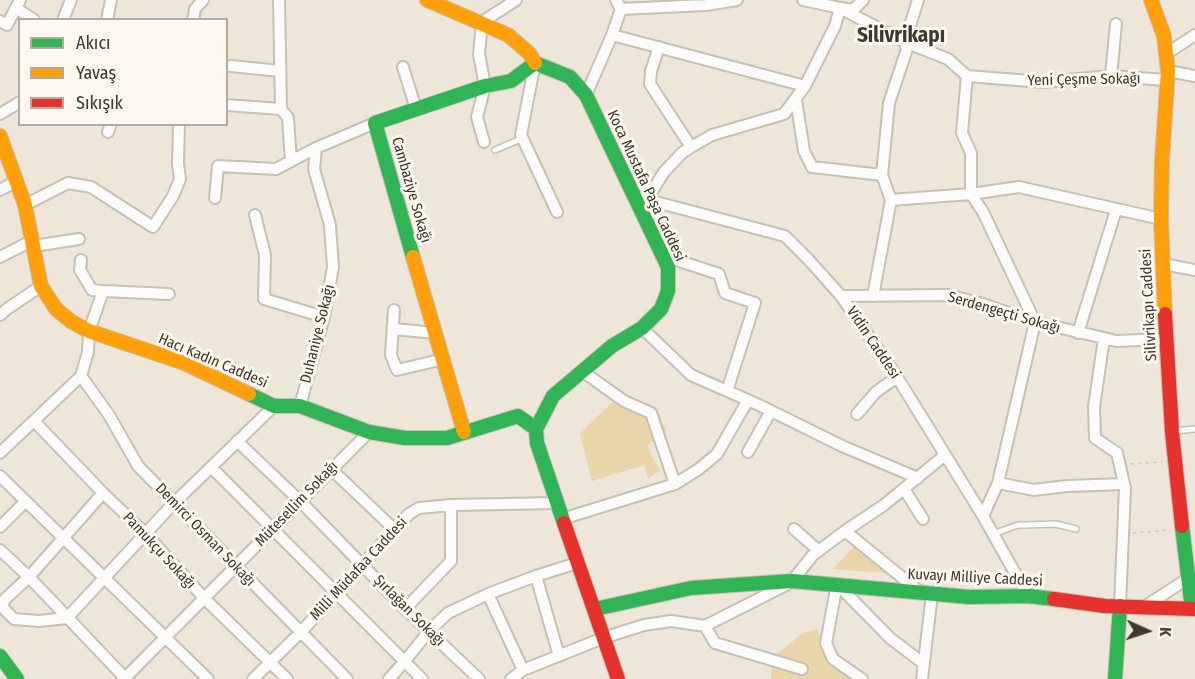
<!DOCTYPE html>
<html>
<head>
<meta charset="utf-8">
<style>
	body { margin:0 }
	#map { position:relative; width:1195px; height:679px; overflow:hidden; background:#eee6d8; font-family:"Fira Sans Condensed",sans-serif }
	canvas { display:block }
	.legend { position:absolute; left:18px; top:18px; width:210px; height:108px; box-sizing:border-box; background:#fdf7ed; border:2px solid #b1aba1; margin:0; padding:8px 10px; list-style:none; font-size:18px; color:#3e382e }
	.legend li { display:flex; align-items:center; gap:12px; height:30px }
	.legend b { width:30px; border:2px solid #b1aba1 }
	.north { position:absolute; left:1117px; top:601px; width:60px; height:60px; -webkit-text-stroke:4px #fdf7ed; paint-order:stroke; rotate:93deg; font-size:16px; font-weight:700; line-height:24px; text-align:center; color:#3e382e }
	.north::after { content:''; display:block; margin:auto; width:21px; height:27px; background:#3e382e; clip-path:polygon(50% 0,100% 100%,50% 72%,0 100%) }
</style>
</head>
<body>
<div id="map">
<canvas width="1195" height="679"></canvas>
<ul class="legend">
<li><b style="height:8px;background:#30b455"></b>Akıcı</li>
<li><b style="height:8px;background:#ff9f0a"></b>Yavaş</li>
<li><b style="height:8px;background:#e5322d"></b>Sıkışık</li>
</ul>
<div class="north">K</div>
</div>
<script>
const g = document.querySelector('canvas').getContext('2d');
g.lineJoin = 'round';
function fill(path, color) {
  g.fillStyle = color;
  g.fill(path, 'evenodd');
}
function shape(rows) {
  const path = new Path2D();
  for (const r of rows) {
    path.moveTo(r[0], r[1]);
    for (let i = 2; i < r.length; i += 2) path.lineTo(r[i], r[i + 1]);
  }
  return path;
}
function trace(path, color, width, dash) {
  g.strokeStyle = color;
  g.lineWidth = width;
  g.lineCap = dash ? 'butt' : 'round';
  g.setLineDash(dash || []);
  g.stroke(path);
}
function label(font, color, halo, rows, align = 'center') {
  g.font = font + ' "Fira Sans Condensed",sans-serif';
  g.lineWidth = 6;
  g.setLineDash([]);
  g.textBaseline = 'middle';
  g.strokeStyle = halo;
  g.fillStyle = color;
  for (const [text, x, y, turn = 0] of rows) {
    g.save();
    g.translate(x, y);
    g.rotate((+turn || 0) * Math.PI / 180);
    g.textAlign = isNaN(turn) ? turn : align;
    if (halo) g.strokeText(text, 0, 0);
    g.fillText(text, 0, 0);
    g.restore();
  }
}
const green = shape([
	[617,398,648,414,656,406,666,431,647,446,660,471,648,478,644,465,592,481,580,433],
	[857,543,896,574,833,569],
	[817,629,829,660,858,679,771,679,772,658,802,634]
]);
const path = shape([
	[1131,464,1162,462],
	[1133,533,1170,530]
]);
const lane = shape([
	[495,150,523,138],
	[1174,431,1195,429],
	[993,534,1018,525,1026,525,1056,524,1076,529]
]);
const street = shape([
	[279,0,281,109,288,118,291,161],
	[803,0,840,8,905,42,948,59,967,76,1043,82,1111,76,1167,80],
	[16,8,34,20],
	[621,9,706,5,737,0],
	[63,20,71,0],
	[107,20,111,0],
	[193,20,195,9,203,0],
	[0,21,7,25,20,0],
	[612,35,805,86],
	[659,47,651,71,650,84,691,147],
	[1166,54,1195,35],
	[535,63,521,135,557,212],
	[231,66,280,71],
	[403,67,416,109],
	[1168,71,1195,76],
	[967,76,962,133,971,153,971,194,983,212,1035,322,998,483,983,516],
	[1111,76,1116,24],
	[586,95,612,35,621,9,616,0],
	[796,100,804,151,812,167,882,175],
	[226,105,281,109],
	[0,114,20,102],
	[108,132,111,124],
	[484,142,477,117,485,86,479,54,482,22,516,0],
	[0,190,17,181],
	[633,196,785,236,808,259,841,296,897,377,983,516,1028,596],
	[215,198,218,166,276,169,316,148],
	[648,198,664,172,682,153,691,147,712,135,784,114,805,86,835,26,840,8,853,10,863,0],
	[891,200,971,194,1019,187,1161,219],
	[25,205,68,183,91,187,153,227,173,196,180,179,178,164,179,124],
	[255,215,265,255,264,299,324,317],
	[34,246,79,239],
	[661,255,719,274,725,293,755,303,727,391],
	[0,257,33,240],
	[81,260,80,270,92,290,103,291],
	[1163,264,1195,270],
	[841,296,948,295,983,304,1035,322,1104,338,1116,341,1166,339],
	[873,296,891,200,882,175,889,103,907,49,905,42,918,0],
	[394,310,391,355,397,370,444,359],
	[0,315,7,309,41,286],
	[642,328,691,375,759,405,842,446,918,478],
	[394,329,435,333],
	[1078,333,1116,210],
	[1104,338,1094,407,1095,438,1117,453,1125,488,1120,606],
	[582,371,624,401,651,413,675,484],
	[81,376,109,415,138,466,347,679],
	[300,406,324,317,333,267,330,225,314,169,316,148,375,123],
	[857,414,876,392,897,377],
	[34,421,103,493,145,533,204,598,287,679],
	[237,441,300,501,405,609,479,679],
	[748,452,771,411],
	[0,453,81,376,88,352,89,331,103,291,169,294],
	[212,468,422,679],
	[331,469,395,530],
	[0,476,208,679],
	[998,483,1034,490,1067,486,1124,484],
	[904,489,923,519],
	[562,519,675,484,699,469,717,454,748,400],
	[0,527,25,502],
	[794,529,819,551],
	[845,531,920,592],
	[0,550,29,577,125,678],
	[536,576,559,656],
	[837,584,890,638,924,664],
	[837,584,826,643,833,659,862,679],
	[488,594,523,670],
	[1144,607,1187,579],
	[405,609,451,561,451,505],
	[67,618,173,504,274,406],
	[67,618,39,621,14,619,2,607,5,599,29,577,103,493],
	[705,626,715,643,802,669],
	[124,679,369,432],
	[253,679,301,632,409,514,419,508,451,505,558,503],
	[389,679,405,661,429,631,448,613,488,594,536,576,577,563],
	[511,679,523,670,603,638,644,625,671,621,705,626,786,585,792,581,813,555,845,531,884,505,945,455],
	[922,679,932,594]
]);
const fast = shape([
	[535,63,570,77,586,95,668,267,668,291,661,309,642,328,612,346,553,396,536,429,537,443,564,523],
	[413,257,375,123,485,86,511,81,535,63],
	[249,394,274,406,300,406,369,432,405,438,447,438,518,416,536,429],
	[1182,526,1192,609],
	[595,609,691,588,792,581,969,597,1028,596,1054,599],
	[0,656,17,679],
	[1115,679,1120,606]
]);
const slow = shape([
	[427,0,508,35,529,53,535,63],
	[1151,0,1164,36,1168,71,1162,160,1161,219,1165,314],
	[0,136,25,205,41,286,56,309,72,322,89,331,184,363,249,394],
	[413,257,464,432]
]);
const jam = shape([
	[1165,314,1172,432,1182,526],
	[564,523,618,679],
	[1054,599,1105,606,1195,609]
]);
const streetNames = [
	["Yeni Çeşme Sokağı",1084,80,-1],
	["Koca Mustafa Paşa Caddesi",646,186,65],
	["Cambaziye Sokağı",411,190,74],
	["Silivrikapı Caddesi",1149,305,-93],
	["Serdengeçti Sokağı",1004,313,16],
	["Duhaniye Sokağı",318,334,-76],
	["Vidin Caddesi",873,343,56],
	["Hacı Kadın Caddesi",213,361,23],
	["Mütesellim Sokağı",297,504,-46],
	["Demirci Osman Sokağı",205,535,46],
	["Pamukçu Sokağı",159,551,47],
	["Milli Müdafaa Caddesi",359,569,-47],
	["Kuvayı Milliye Caddesi",975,578,3],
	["Şırlağan Sokağı",409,611,45]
];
const districtNames = [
	["Silivrikapı",901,36]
];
fill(green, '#ead4a9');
trace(lane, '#c6c0b5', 8);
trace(street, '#c6c0b5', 14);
trace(fast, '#c6c0b5', 16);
trace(slow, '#c6c0b5', 16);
trace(jam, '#c6c0b5', 16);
trace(path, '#cbc8c2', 1.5, [3, 4.5]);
trace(lane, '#fcfbf9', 5);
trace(street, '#fcfbf9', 10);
trace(fast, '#30b455', 14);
trace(slow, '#ff9f0a', 14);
trace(jam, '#e5322d', 14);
label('15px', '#3e382e', '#fdf7ed', streetNames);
label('bold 21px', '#3e382e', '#fdf7ed', districtNames);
</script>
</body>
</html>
